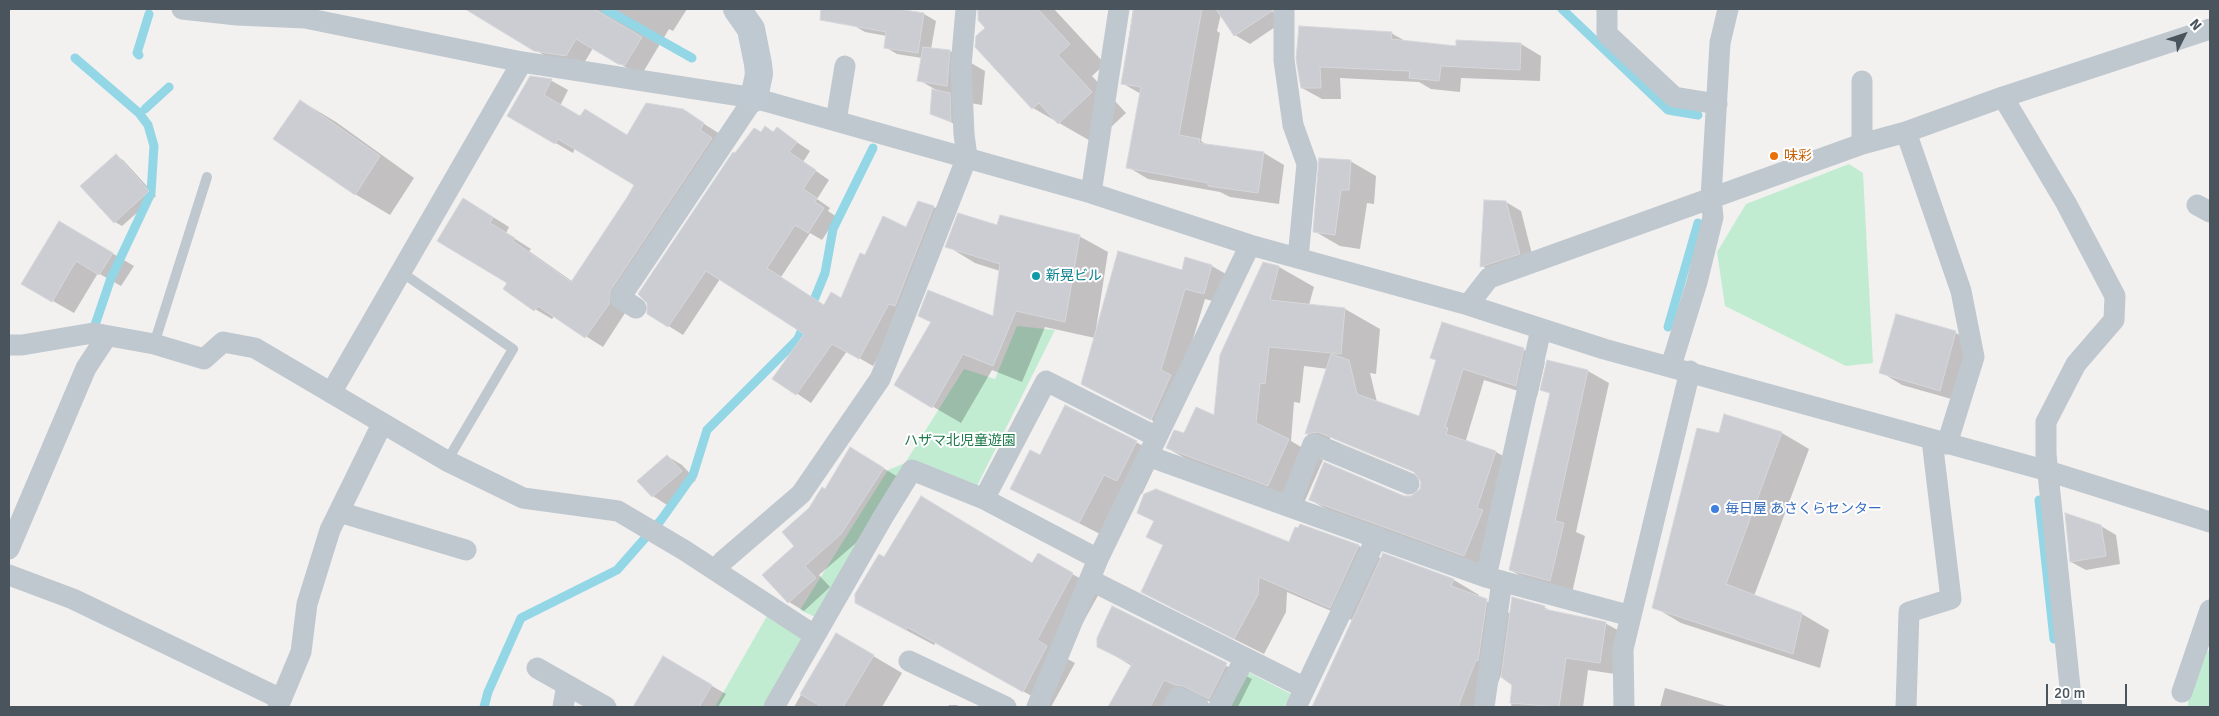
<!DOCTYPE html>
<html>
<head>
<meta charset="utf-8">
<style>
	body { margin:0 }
	#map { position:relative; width:2219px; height:716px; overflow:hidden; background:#f3f0f0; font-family:Signika,sans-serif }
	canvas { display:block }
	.frame { position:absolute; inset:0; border:10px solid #49545d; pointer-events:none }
	.north { position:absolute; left:2159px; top:10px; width:50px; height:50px; -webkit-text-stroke:4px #fff; paint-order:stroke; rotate:49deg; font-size:14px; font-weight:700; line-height:20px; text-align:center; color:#49545d }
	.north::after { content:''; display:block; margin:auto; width:18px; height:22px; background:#49545d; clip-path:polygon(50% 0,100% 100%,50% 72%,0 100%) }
	.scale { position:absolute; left:2046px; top:684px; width:81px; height:22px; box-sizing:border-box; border:2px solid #49545d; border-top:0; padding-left:6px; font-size:15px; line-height:18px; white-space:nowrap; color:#49545d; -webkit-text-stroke:4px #fff; paint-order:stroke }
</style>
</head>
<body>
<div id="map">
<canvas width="2219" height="716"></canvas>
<div class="frame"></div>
<div class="north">N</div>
<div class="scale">20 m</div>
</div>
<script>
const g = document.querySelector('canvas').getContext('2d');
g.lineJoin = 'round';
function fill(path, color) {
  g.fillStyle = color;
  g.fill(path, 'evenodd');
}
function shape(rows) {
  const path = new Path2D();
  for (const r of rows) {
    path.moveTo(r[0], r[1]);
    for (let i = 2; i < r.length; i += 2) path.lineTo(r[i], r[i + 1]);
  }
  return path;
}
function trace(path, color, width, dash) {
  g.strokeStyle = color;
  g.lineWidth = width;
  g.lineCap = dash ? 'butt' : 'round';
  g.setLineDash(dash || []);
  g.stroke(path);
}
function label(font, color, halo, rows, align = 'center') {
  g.font = font + ' Signika,"Noto Sans JP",sans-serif';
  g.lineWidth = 4;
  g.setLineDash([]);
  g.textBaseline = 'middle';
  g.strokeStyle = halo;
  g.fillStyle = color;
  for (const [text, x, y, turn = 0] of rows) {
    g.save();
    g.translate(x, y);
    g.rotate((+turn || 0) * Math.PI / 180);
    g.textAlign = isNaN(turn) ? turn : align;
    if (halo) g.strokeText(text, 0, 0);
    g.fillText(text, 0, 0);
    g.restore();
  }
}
const green = shape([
	[1849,164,1863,173,1873,363,1846,366,1725,306,1717,252,1746,204],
	[1017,326,1055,330,976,488,910,466,815,617,800,610,888,470,905,463,964,369,995,379],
	[767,616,806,639,767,707,715,707],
	[2203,648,2210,652,2210,707,2188,707,2188,696],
	[1248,672,1291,694,1284,707,1229,707]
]);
const shadow = shape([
	[493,9,687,9,673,31,669,29,642,74,636,73,593,48,583,65,552,60,486,20],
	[856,9,894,9,924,14,936,21,931,49,950,51,985,71,982,105,964,102,965,129,931,113,938,91,919,80,922,58,897,54,885,47,887,36,865,32,853,25],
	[986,9,1054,9,1105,64,1092,76,1126,113,1094,143,1033,108,977,46,1004,27],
	[1133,9,1271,9,1281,23,1250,44,1235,35,1221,14,1217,31,1220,33,1201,141,1209,146,1264,153,1284,165,1279,204,1230,197,1220,192,1148,179,1128,167,1141,94,1122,83],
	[1391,33,1407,42,1457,47,1521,44,1541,56,1540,81,1461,78,1460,92,1431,89,1419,82,1340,78,1341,99,1322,99,1302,88,1298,59],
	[531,77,552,81,568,90,560,106,581,118,628,136,682,110,720,134,626,301,625,313,603,347,554,316,552,319,535,309,509,283,480,209,509,227,506,233,531,249,529,251,573,282,635,185,575,148,573,153,509,116],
	[301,101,336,122,414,178,390,215,355,194,275,139],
	[777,129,810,151,803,162,829,180,817,199,830,208,828,211,837,217,822,240,810,233,781,277,825,306,842,300,866,256,907,229,918,202,934,207,948,215,904,311,873,366,847,351,811,403,774,378,805,334,720,279,683,335,648,313,736,155,761,133,774,133],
	[116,156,123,160,156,196,122,226,115,222],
	[1350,161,1376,176,1374,204,1367,203,1360,249,1340,246,1314,231],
	[1506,202,1521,211,1534,262,1496,274,1482,266],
	[998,226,1079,236,1108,252,1096,329,1097,330,1183,271,1186,259,1212,266,1231,277,1224,304,1205,299,1180,382,1171,430,1082,384,1095,338,1045,327,1022,382,992,370,961,423,896,385,932,323,920,316,994,317,1000,271,975,263,947,246],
	[81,235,134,266,121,286,98,273,74,313,53,301],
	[1279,267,1314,287,1309,305,1345,309,1380,329,1376,374,1370,373,1377,402,1420,418,1437,360,1523,349,1545,362,1537,397,1484,380,1466,440,1496,452,1517,464,1485,567,1332,512,1310,500,1404,497,1417,495,1422,489,1421,478,1340,444,1328,446,1307,434,1328,369,1304,366,1300,403,1294,402,1291,441,1323,460,1303,505,1202,468,1167,448,1215,417],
	[1330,436,1420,474,1419,476,1330,439],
	[1897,316,1956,333,1977,345,1962,402,1902,385,1881,372],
	[1588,371,1609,383,1576,532,1585,536,1572,593,1532,582,1510,570,1551,394,1542,389],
	[1725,416,1782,433,1809,449,1754,596,1802,614,1829,630,1820,668,1681,623,1654,607],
	[1136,442,1160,456,1142,494,1128,488,1104,536,1012,489,1041,456],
	[667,456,682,465,696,480,667,505,653,496],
	[865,457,898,477,856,543,819,575,830,587,804,611,789,602,764,575,796,546,810,509,825,491],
	[1138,512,1289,544,1301,525,1359,546,1382,559,1454,580,1479,595,1478,597,1511,614,1544,607,1554,613,1605,623,1628,636,1622,675,1588,670,1583,707,1511,707,1514,684,1501,675,1489,707,1313,707,1352,620,1287,592,1286,612,1264,654,1172,608,1143,591,1164,546,1155,522],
	[2101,526,2116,535,2120,564,2086,570,2071,562],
	[1038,555,1101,590,1064,657,1075,663,1051,707,936,642,934,645,885,619,884,559,1033,564],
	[1113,608,1252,679,1238,707,1224,707,1203,699,1192,707,1118,707,1112,703,1132,666,1098,646],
	[836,634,902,673,882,707,794,707],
	[663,658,726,694,718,707,648,707,638,701],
	[1665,688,1730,707,1660,707],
	[949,705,957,705,960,707,948,707]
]);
const stream = shape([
	[605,9,692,58],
	[1562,9,1668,110,1698,115],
	[139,55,137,53,149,14],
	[75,58,139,113,148,125,154,146,151,193,111,278,95,325],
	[145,109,169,87],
	[810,310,825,273,833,229,873,148],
	[1668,327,1698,223],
	[2039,500,2054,639],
	[484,707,488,692,521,618,617,570,661,520,693,475,707,430,798,339,805,322]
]);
const building = shape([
	[465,9,594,9,642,37,625,65,618,64,576,39,566,56,534,51,465,9],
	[821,9,898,9,924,13,918,53,884,48,886,32,820,20,821,9],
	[978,9,1038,9,1070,44,1058,55,1092,92,1058,124,1039,103,1032,109,975,47,976,36,985,28,978,20,978,9],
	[1134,9,1202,9,1179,135,1200,139,1199,143,1264,152,1258,193,1208,186,1208,183,1126,168,1141,87,1121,84,1134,9],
	[1216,9,1272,9,1272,11,1234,36,1216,9],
	[1299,26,1392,32,1391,39,1456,46,1456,40,1521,43,1520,70,1441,66,1439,81,1409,78,1410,71,1320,67,1321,88,1301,88,1296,59,1299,26],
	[923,47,950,50,947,86,917,81,923,47],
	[530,76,552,79,544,95,580,116,585,109,627,135,646,103,683,109,704,123,700,130,712,138,610,291,609,304,585,338,538,306,534,311,503,289,507,283,437,241,463,198,493,217,490,223,515,238,513,241,571,282,628,196,634,185,558,139,555,144,507,116,530,76],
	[932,89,950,93,951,122,930,114,932,89],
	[300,100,380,156,355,195,273,139,300,100],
	[765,126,773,132,777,127,797,142,789,152,816,170,803,189,817,198,815,202,824,208,808,233,795,225,767,268,824,305,831,292,841,298,860,253,865,255,883,216,906,227,918,201,934,206,895,306,889,304,859,359,832,344,796,395,772,379,804,334,706,271,668,327,647,314,647,303,638,294,733,152,735,153,754,128,761,132,765,126],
	[116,154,149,191,114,223,80,186,116,154],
	[1319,158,1351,160,1349,190,1341,190,1335,235,1313,232,1319,158],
	[1484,200,1506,201,1520,254,1480,267,1484,200],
	[958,213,997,225,1000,215,1080,235,1065,322,1016,311,993,366,963,354,932,408,894,385,931,322,918,316,928,290,993,316,1000,264,945,247,958,213],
	[59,221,113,253,99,275,76,261,52,302,21,284,59,221],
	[1118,251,1182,270,1185,257,1212,265,1204,294,1185,289,1161,370,1171,375,1151,420,1081,384,1118,251],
	[1263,262,1279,266,1270,300,1345,308,1341,354,1269,347,1265,384,1260,383,1256,423,1289,439,1268,486,1166,448,1174,430,1184,433,1196,407,1214,415,1220,355,1263,262],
	[1896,314,1956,331,1940,391,1879,373,1896,314],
	[1442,322,1524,348,1516,386,1463,369,1445,427,1448,428,1446,434,1496,451,1477,508,1483,510,1464,556,1309,500,1324,462,1404,496,1411,496,1420,489,1421,482,1414,472,1318,432,1305,434,1331,354,1349,360,1357,394,1419,416,1436,360,1430,358,1442,322],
	[1547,360,1588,370,1555,521,1564,523,1550,581,1509,570,1550,393,1540,390,1547,360],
	[1065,405,1137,441,1117,481,1104,475,1079,523,1010,489,1030,450,1040,455,1065,405],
	[1724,414,1782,432,1726,584,1802,613,1793,654,1652,608,1697,428,1719,433,1724,414],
	[850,447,884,468,841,534,805,566,816,578,788,603,762,575,794,546,782,532,809,508,822,487,825,489,850,447],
	[667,455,682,471,652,497,637,481,667,455],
	[1156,489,1289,542,1295,527,1298,528,1300,524,1359,545,1330,608,1259,577,1258,595,1234,639,1141,592,1163,545,1146,537,1154,521,1137,513,1144,494,1156,489],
	[921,496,1032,563,1038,553,1073,573,1037,640,1047,646,1023,692,907,627,906,630,855,603,855,594,879,554,884,557,921,496],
	[2065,513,2101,525,2106,556,2070,562,2065,513],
	[1383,553,1454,579,1451,586,1487,599,1478,661,1476,660,1458,707,1312,707,1383,553],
	[1512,597,1545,606,1544,609,1606,622,1600,663,1566,658,1559,707,1510,703,1512,685,1501,677,1512,597],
	[1112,606,1227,663,1209,699,1183,686,1175,685,1164,680,1150,707,1108,707,1132,664,1097,647,1097,638,1112,606],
	[836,633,874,655,843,707,822,707,800,694,836,633],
	[663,656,712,685,699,707,633,707,663,656]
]);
const lane = shape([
	[401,272,513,349,447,461],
	[154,344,207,177]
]);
const street = shape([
	[182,9,237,15,305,18,522,62,754,98,1091,193,1250,245,1468,305,1604,349,2048,471,2210,522],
	[1284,9,1284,60,1293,125,1307,164,1298,258],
	[1607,9,1607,34,1674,97,1717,104],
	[2003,97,2066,203,2115,296,2114,320,2076,364,2046,422,2046,454,2072,707],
	[836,121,845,66],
	[1906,132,1961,291,1974,357,1947,444],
	[1862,144,1862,81],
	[1091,193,1119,9],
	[2197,205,2210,212],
	[1468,305,1489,278,1862,144,1906,132,2003,97,2210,29],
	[636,308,620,298,754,98],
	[9,345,22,345,93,333,154,344,204,359,223,342,255,348,447,461,523,498,618,511,684,550,814,635],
	[1671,366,1697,282,1713,217,1711,198,1720,43,1728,9],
	[331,393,522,62],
	[1148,456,1486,577,1631,616],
	[984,499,1046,381,1157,437],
	[1289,506,1313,444,1409,484],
	[339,512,466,550],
	[9,549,86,368,107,336],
	[716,570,723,561,801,494,880,379,967,157,964,134,961,66,966,9],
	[9,575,73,599,281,699],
	[1486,577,1541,329],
	[1090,580,1305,688],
	[909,661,1006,707],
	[537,668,606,707],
	[2182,692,2210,610],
	[278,707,301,652,307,604,330,530,382,424],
	[563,707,567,685],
	[774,707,883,517,912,470,984,499,1098,559],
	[1037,707,1098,559,1250,245],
	[1173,707,1178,697,1199,707],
	[1219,707,1245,658],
	[1296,707,1377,537],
	[1484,707,1502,581],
	[1624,707,1623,649,1690,371],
	[1906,707,1909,612,1951,599,1932,440]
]);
const secondary = shape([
	[737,9,751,29,758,64,759,74,754,98]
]);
const markers = [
	[1774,156,5,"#e8710a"],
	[1036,276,5,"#0f9aa8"],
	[1715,509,5,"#3f7fe0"]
];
const foodNames = [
	["味彩",1784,156]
];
const cultureNames = [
	["新晃ビル",1046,276]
];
const parkNames = [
	["ハザマ北児童遊園",960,441]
];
const shopNames = [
	["毎日屋 あさくらセンター",1725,509]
];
fill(green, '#c2ecd2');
fill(shadow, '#0003');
trace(stream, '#93d6e6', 9);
fill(building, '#cbcdd2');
trace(building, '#d5d7db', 1);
trace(lane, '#bfc8ce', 10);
trace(street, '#bfc8ce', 21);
trace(secondary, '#bfc9d2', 28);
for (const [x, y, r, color] of markers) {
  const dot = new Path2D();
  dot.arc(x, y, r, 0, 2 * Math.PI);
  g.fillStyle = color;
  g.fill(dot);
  trace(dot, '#fff', 2);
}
label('14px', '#c56008', '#fff', foodNames, 'left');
label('14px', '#0d838f', '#fff', cultureNames, 'left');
label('14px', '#1e7a4b', '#fff', parkNames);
label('14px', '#366cbe', '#fff', shopNames, 'left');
</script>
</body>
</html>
